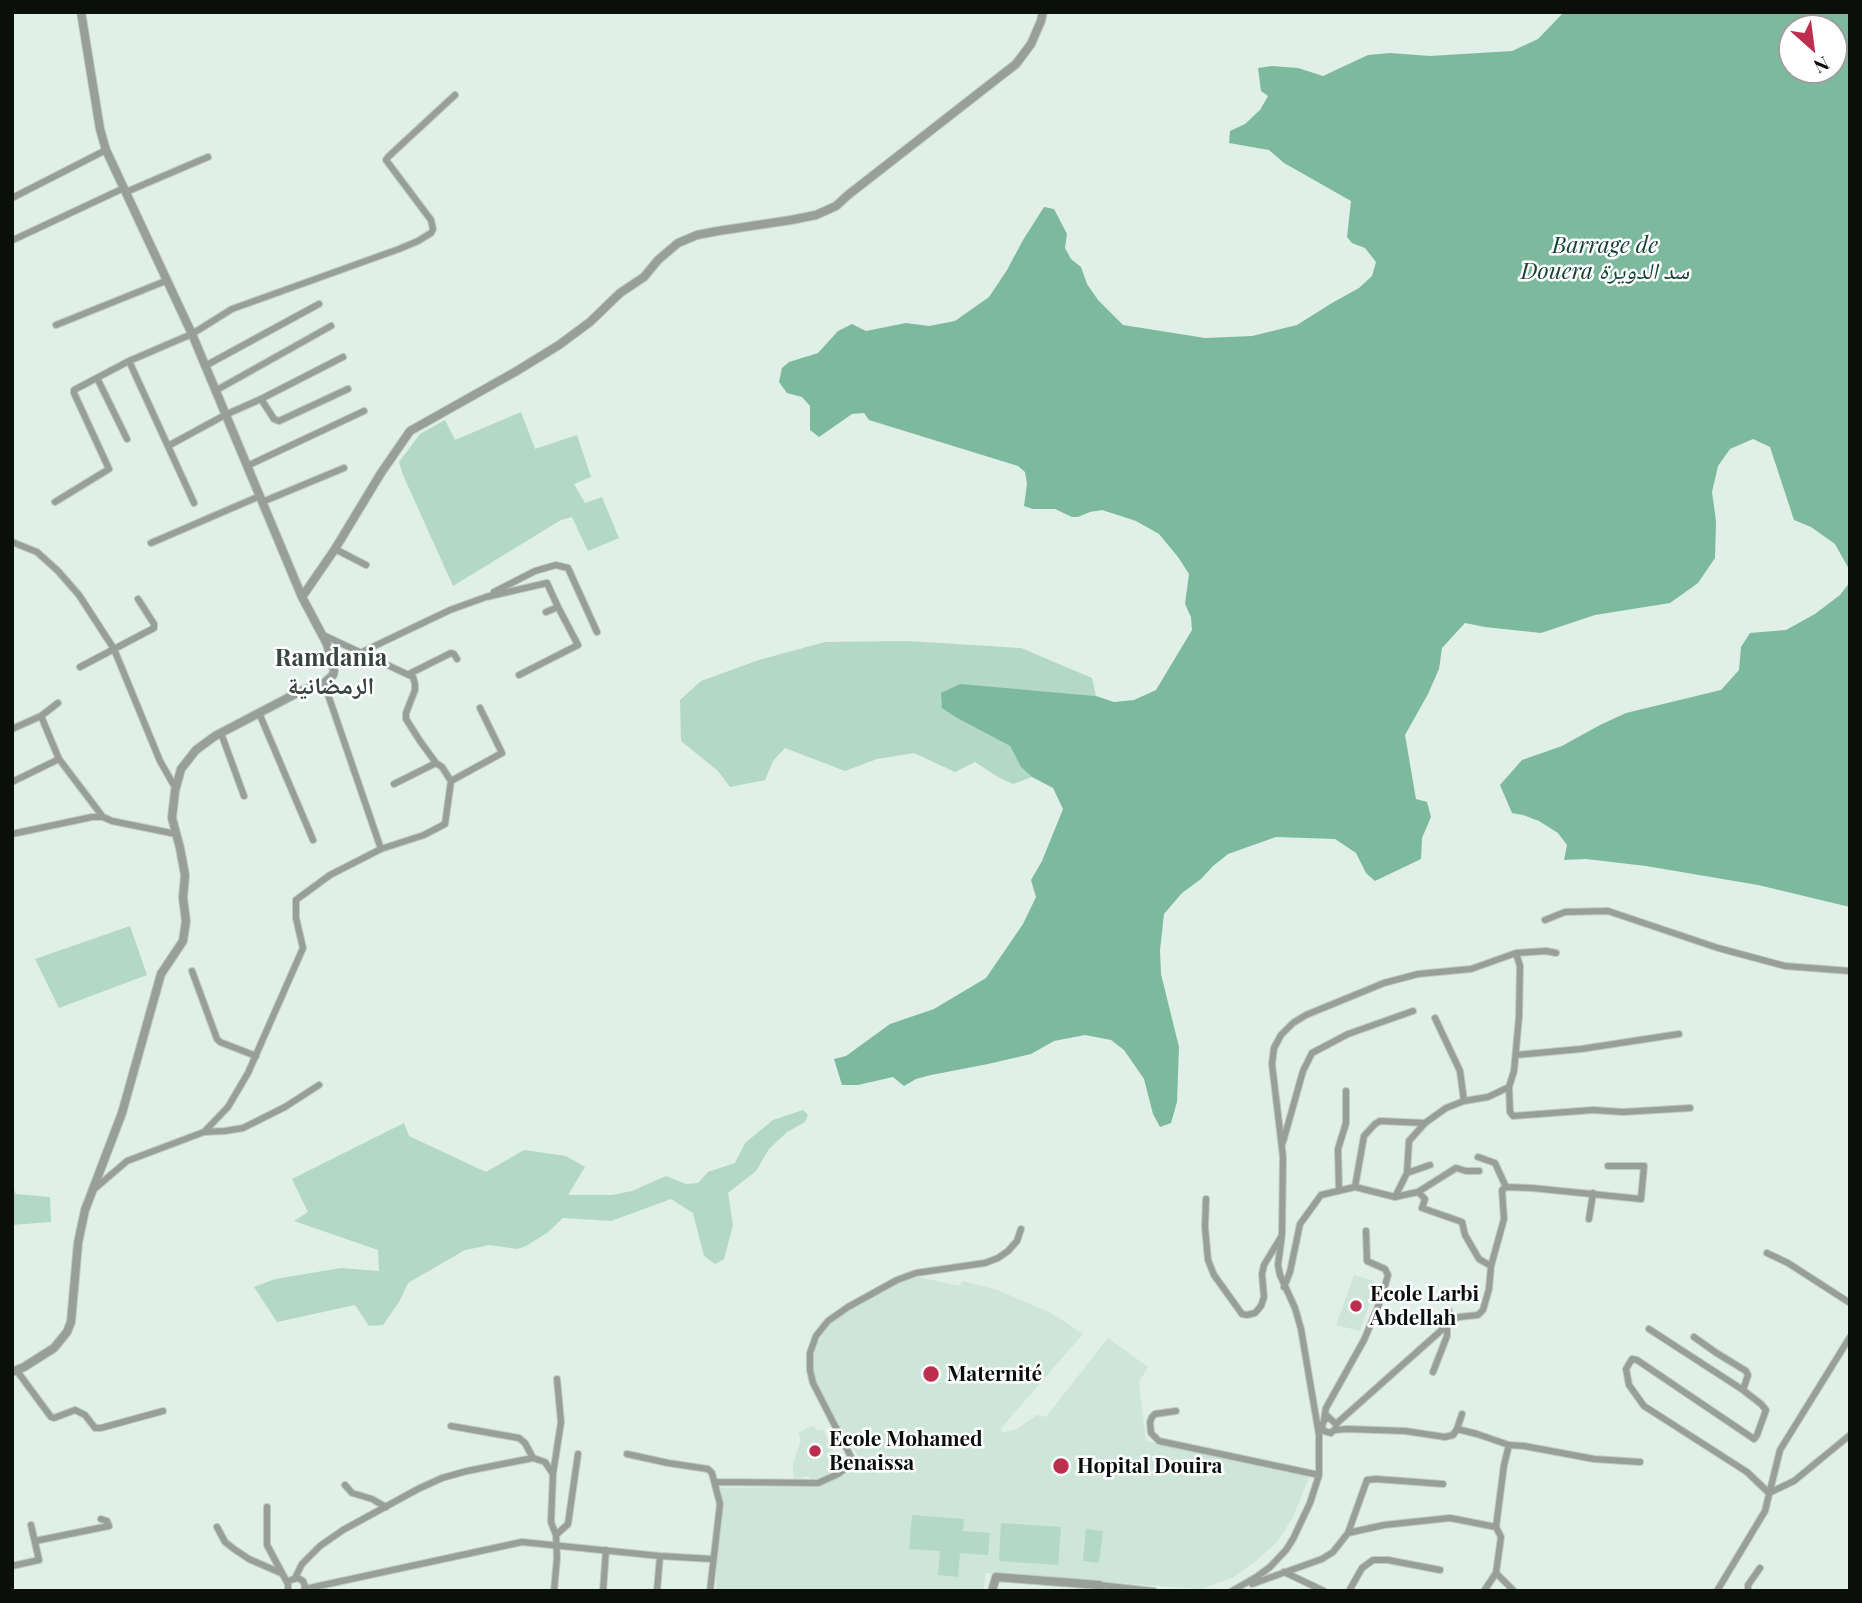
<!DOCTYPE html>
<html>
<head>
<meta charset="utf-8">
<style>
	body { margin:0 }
	#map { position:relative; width:1862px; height:1603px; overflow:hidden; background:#e0efe7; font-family:"Playfair Display",serif }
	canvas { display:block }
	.frame { position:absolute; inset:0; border:14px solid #0a0f0c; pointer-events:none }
	.north { position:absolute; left:1778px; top:14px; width:70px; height:70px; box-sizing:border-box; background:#fff; border:2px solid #9d9f9e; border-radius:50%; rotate:152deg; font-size:19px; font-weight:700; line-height:28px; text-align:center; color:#0a0f0c }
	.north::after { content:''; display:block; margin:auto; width:24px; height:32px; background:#be2e4e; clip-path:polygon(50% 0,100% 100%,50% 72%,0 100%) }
</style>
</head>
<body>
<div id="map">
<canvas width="1862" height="1603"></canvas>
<div class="frame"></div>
<div class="north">N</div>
</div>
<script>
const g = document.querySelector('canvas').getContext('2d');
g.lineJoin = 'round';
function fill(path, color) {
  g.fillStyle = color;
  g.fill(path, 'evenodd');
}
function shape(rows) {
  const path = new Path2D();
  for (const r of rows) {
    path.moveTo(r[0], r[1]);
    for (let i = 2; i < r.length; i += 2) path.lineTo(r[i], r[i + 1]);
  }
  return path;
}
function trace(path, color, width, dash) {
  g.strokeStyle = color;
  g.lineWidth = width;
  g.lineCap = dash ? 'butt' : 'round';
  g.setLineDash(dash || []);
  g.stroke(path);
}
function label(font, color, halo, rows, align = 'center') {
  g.font = font + ' "Playfair Display","Noto Naskh Arabic",serif';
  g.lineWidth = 5;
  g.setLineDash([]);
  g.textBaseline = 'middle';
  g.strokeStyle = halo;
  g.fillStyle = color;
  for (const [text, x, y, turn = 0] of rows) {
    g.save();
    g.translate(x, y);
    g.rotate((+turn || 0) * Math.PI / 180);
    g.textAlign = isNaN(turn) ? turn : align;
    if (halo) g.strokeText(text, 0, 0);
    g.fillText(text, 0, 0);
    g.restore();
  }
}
const built = shape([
	[1354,1275,1374,1281,1372,1288,1375,1289,1360,1331,1336,1325],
	[913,1276,960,1286,962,1281,995,1289,1053,1314,1083,1334,1001,1428,1002,1433,1017,1429,1037,1415,1046,1417,1108,1338,1148,1367,1139,1382,1146,1441,1309,1477,1293,1517,1278,1541,1258,1559,1234,1577,1201,1589,986,1573,983,1591,716,1589,720,1488,815,1487,837,1479,863,1464,819,1392,812,1369,813,1355,818,1342,826,1329,837,1318,851,1308],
	[814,1425,817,1431,823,1429,841,1468,812,1481,808,1476,794,1480,793,1464,801,1439,798,1433]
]);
const green = shape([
	[521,412,535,449,577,435,591,477,574,484,585,503,602,497,619,538,588,551,572,517,561,520,453,586,403,475,399,462,420,434,445,420,455,440],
	[907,641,1021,648,1092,678,1096,696,1016,689,957,718,1010,746,1021,767,1032,777,1013,784,998,777,975,762,955,772,914,753,877,759,845,771,785,748,773,761,765,780,730,787,718,771,681,741,680,700,701,681,759,660,825,642],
	[130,926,147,975,59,1008,35,959],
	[803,1110,808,1115,805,1122,787,1132,769,1149,756,1171,728,1193,733,1225,724,1259,715,1264,704,1256,693,1213,671,1199,611,1221,563,1218,547,1233,526,1246,517,1249,490,1245,465,1250,408,1283,399,1302,383,1325,369,1326,355,1305,277,1322,254,1287,275,1279,341,1268,379,1271,378,1250,294,1221,308,1212,292,1179,404,1123,409,1136,486,1172,524,1150,566,1156,585,1167,568,1195,612,1195,632,1191,666,1176,686,1184,698,1183,708,1172,735,1163,745,1143,773,1120],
	[12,1186,16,1194,50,1197,51,1222,12,1225],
	[912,1515,964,1519,963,1531,990,1533,988,1555,960,1553,958,1577,938,1575,940,1551,909,1549],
	[1001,1523,1061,1527,1058,1565,999,1561],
	[1086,1529,1103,1531,1099,1563,1083,1561]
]);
const water = shape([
	[1564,12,1850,12,1850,571,1835,544,1811,527,1794,520,1770,447,1753,439,1730,449,1718,466,1712,492,1716,521,1715,558,1698,583,1670,603,1595,615,1541,633,1485,627,1465,623,1442,648,1439,669,1428,694,1405,735,1416,799,1427,802,1431,817,1422,838,1421,859,1375,881,1366,873,1356,853,1335,839,1276,837,1228,854,1213,866,1201,879,1182,893,1164,914,1160,950,1161,974,1179,1047,1177,1102,1171,1123,1160,1127,1153,1114,1144,1079,1124,1050,1111,1040,1085,1035,1054,1041,1031,1054,988,1064,931,1075,916,1079,904,1086,893,1077,858,1085,842,1085,834,1059,846,1056,890,1024,934,1009,986,978,1023,924,1036,897,1031,880,1042,861,1063,809,1053,788,1032,777,1021,767,1010,746,957,718,942,708,941,693,960,684,1096,696,1114,702,1134,700,1156,690,1192,630,1191,617,1185,604,1189,574,1178,557,1159,534,1136,521,1102,510,1090,512,1078,517,1072,517,1055,509,1033,509,1024,506,1027,484,1025,472,1018,466,869,420,864,413,852,414,819,437,810,430,810,406,802,397,787,393,779,382,782,368,789,362,818,353,838,331,852,324,866,331,906,323,929,326,955,321,989,297,1007,270,1023,240,1044,207,1054,209,1067,234,1065,248,1071,259,1081,267,1087,284,1098,300,1123,325,1205,338,1252,336,1297,325,1332,303,1359,288,1372,276,1376,262,1365,248,1352,243,1347,237,1351,201,1284,163,1269,150,1229,143,1230,131,1245,124,1260,110,1268,96,1261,91,1258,68,1272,66,1298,68,1323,76,1368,55,1390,53,1430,56,1512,51,1538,39],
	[1792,28,1834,28,1834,70,1792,70],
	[1850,582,1850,907,1758,885,1646,866,1586,859,1564,860,1567,845,1558,833,1539,821,1523,815,1512,813,1500,785,1522,760,1562,746,1600,725,1626,713,1721,690,1739,670,1741,647,1750,633,1786,630,1815,614,1840,595]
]);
const minor = shape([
	[126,192,208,157],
	[12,198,106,150],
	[13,240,124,188],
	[56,325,168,280],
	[129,361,194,503],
	[205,366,319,304],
	[97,378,127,439],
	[215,391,331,326],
	[261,399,274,419,279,421,348,389],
	[168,446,225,415,261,399,343,357],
	[247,466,364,411],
	[55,502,109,469,74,393,74,390,129,361,192,334,232,309,399,249,418,241,431,233,433,229,431,220,386,160,388,157,455,95],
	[262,502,344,468],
	[12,542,37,552,58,571,79,595,114,649,160,761,176,789],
	[151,543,260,496],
	[335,549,366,565],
	[494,592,535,571,556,565,568,568,597,632],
	[362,652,450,610,486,597,547,583,558,607,546,612],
	[80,667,154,628,154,624,138,599],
	[409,674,451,653,454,654,457,659],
	[519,675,578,645,558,607],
	[324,683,381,849],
	[259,713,313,840],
	[41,716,58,703],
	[12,729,41,716,59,759,103,817],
	[221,733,244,796],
	[451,781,502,753,480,708],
	[12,782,59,759],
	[394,784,436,763],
	[12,834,92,817,103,817,112,821,176,834],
	[1545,920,1565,912,1608,911,1718,948,1785,966,1850,971],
	[192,971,217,1039,220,1042,256,1056],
	[1435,1018,1460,1071,1464,1101],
	[1516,1055,1581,1049,1679,1034],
	[1509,1087,1510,1112,1513,1116,1593,1110,1623,1112,1690,1108],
	[204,1132,225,1131,243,1128,285,1107,319,1085],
	[1283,1142,1303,1071,1312,1053,1348,1034,1413,1011],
	[1478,1157,1495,1163,1506,1187],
	[1407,1173,1430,1165],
	[1355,1187,1364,1136,1375,1124,1380,1121,1425,1123],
	[92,1191,127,1161,204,1132,228,1107,248,1073,303,948,296,918,296,900,330,875,381,849,424,835,445,824,451,781,442,767,436,763,420,741,406,719,406,713,415,690,415,684,413,677,321,634],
	[1339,1191,1338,1149,1346,1123,1346,1091],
	[1418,1192,1456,1168,1466,1171,1479,1171],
	[1395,1197,1407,1173,1409,1141,1425,1123,1446,1108,1464,1101,1488,1097,1509,1087,1514,1071,1519,1017,1520,966,1516,953],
	[1206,1199,1205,1227,1208,1260,1214,1275,1242,1314,1247,1315,1255,1313,1261,1306,1264,1297,1262,1274,1264,1265,1281,1237],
	[1589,1219,1593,1193],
	[1767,1253,1788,1263,1850,1303],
	[1284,1287,1290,1272,1300,1224,1321,1195,1355,1187,1395,1197,1418,1192,1425,1199,1422,1208,1462,1222,1465,1235,1479,1259,1491,1266,1504,1219,1502,1190,1506,1187,1532,1188,1641,1199,1644,1166,1608,1166],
	[1649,1329,1743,1390,1761,1404,1766,1410,1757,1435,1754,1439,1637,1360,1632,1359,1626,1369,1629,1385,1644,1406,1747,1472,1769,1493,1794,1481,1850,1435],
	[1694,1337,1715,1352,1746,1371,1748,1375,1743,1390],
	[17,1371,51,1417,54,1418,75,1410,85,1415,95,1428,101,1428,163,1411],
	[1433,1372,1447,1336,1447,1325,1451,1318,1449,1311],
	[1176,1411,1155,1414,1152,1417,1150,1422,1151,1433,1159,1441,1319,1475],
	[1325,1414,1336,1424,1336,1428,1331,1433,1324,1431,1322,1427,1324,1420,1329,1418],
	[1324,1420,1326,1408,1364,1340,1382,1297,1388,1275,1385,1269,1367,1261,1366,1231],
	[1336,1424,1454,1319,1459,1317,1478,1315,1483,1310,1489,1289,1491,1266],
	[451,1426,519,1438,525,1443,533,1458],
	[1457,1429,1477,1434,1509,1445,1524,1446,1594,1459,1640,1462],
	[1335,1430,1347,1429,1405,1431,1445,1437,1453,1435,1457,1429,1462,1414],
	[627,1454,668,1463,708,1469,712,1473,720,1504,710,1591],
	[553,1474,561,1422,557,1379],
	[715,1482,818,1483,838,1474,849,1466,851,1457,813,1383,810,1370,810,1353,816,1336,828,1321,848,1307,897,1280,916,1273,985,1263,998,1258,1008,1251,1017,1241,1021,1229],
	[345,1485,352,1493,372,1499,386,1507],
	[267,1507,267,1545,288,1584,288,1591],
	[217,1527,225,1542,234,1549,249,1559,281,1573],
	[1496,1527,1504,1465,1509,1445],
	[1348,1533,1384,1525,1450,1518,1496,1527,1501,1537,1496,1573,1484,1591],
	[556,1535,568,1524,578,1454],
	[35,1541,109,1526,107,1521,101,1519],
	[12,1566,39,1560,31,1525],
	[1284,1572,1324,1591],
	[1496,1573,1514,1591],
	[295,1578,302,1564,320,1546,343,1530,418,1489,442,1478,467,1471,533,1458,545,1462,553,1474,551,1522,556,1535,557,1558,554,1591],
	[291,1580,298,1578,303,1581,305,1586,304,1591],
	[1252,1584,1322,1559,1333,1552,1348,1533,1367,1480,1376,1479,1443,1484],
	[1099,1585,1154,1591],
	[305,1589,522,1542,660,1556,712,1559],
	[603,1591,606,1550],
	[657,1591,660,1556],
	[1232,1591,1258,1576,1270,1567,1286,1550,1293,1539,1310,1503,1319,1475,1319,1435,1301,1329,1295,1308,1280,1275,1278,1265,1282,1234,1283,1157,1272,1064,1274,1048,1281,1035,1293,1023,1306,1015,1384,983,1418,974,1471,969,1516,953,1546,951,1556,953],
	[1349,1591,1362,1568,1373,1560,1388,1560,1440,1570],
	[1717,1591,1765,1511,1780,1450,1850,1337],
	[1748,1591,1748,1585,1760,1568]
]);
const tertiary = shape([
	[302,597,335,549,381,473,410,431,515,372,559,345,590,322,620,293,644,277,658,260,678,243,697,235,718,231,791,220,816,215,836,206,848,195,1016,64,1031,44,1041,21,1043,12],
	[12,1372,24,1367,54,1348,67,1332,71,1322,78,1243,85,1210,122,1113,161,974,183,941,186,921,183,898,185,875,180,848,172,818,175,791,181,769,196,750,215,736,301,691,324,683,333,675,334,671,327,644,302,597,192,334,106,150,100,129,81,12],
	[992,1591,996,1577,1099,1585,1099,1591]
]);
const markers = [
	[1356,1306,7,"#be2e4e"],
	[931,1374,9,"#be2e4e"],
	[815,1451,7,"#be2e4e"],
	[1061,1466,9,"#be2e4e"]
];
const poiNames = [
	["Ecole Larbi",1370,1294],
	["Abdellah",1370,1318],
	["Maternité",947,1374],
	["Ecole Mohamed",829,1439],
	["Benaissa",829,1463],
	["Hopital Douira",1077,1466]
];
const waterNames = [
	["Barrage de",1605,246],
	["Douera سد الدويرة",1605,272]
];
const quarterNames = [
	["Ramdania",331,659],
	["الرمضانية",331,687]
];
fill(built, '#cee5d9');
fill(green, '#b3d8c6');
fill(water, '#7dba9d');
trace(minor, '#becbc4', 8);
trace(tertiary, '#becbc4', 10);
trace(minor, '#989f9b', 6);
trace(tertiary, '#989f9b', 8);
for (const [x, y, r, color] of markers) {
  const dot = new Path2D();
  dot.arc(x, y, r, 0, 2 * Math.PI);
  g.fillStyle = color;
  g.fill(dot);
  trace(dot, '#fff', 2.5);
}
label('bold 21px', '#0a0f0c', '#fff', poiNames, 'left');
label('italic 23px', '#134531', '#fff', waterNames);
label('bold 24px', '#38453f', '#fff', quarterNames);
</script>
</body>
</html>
